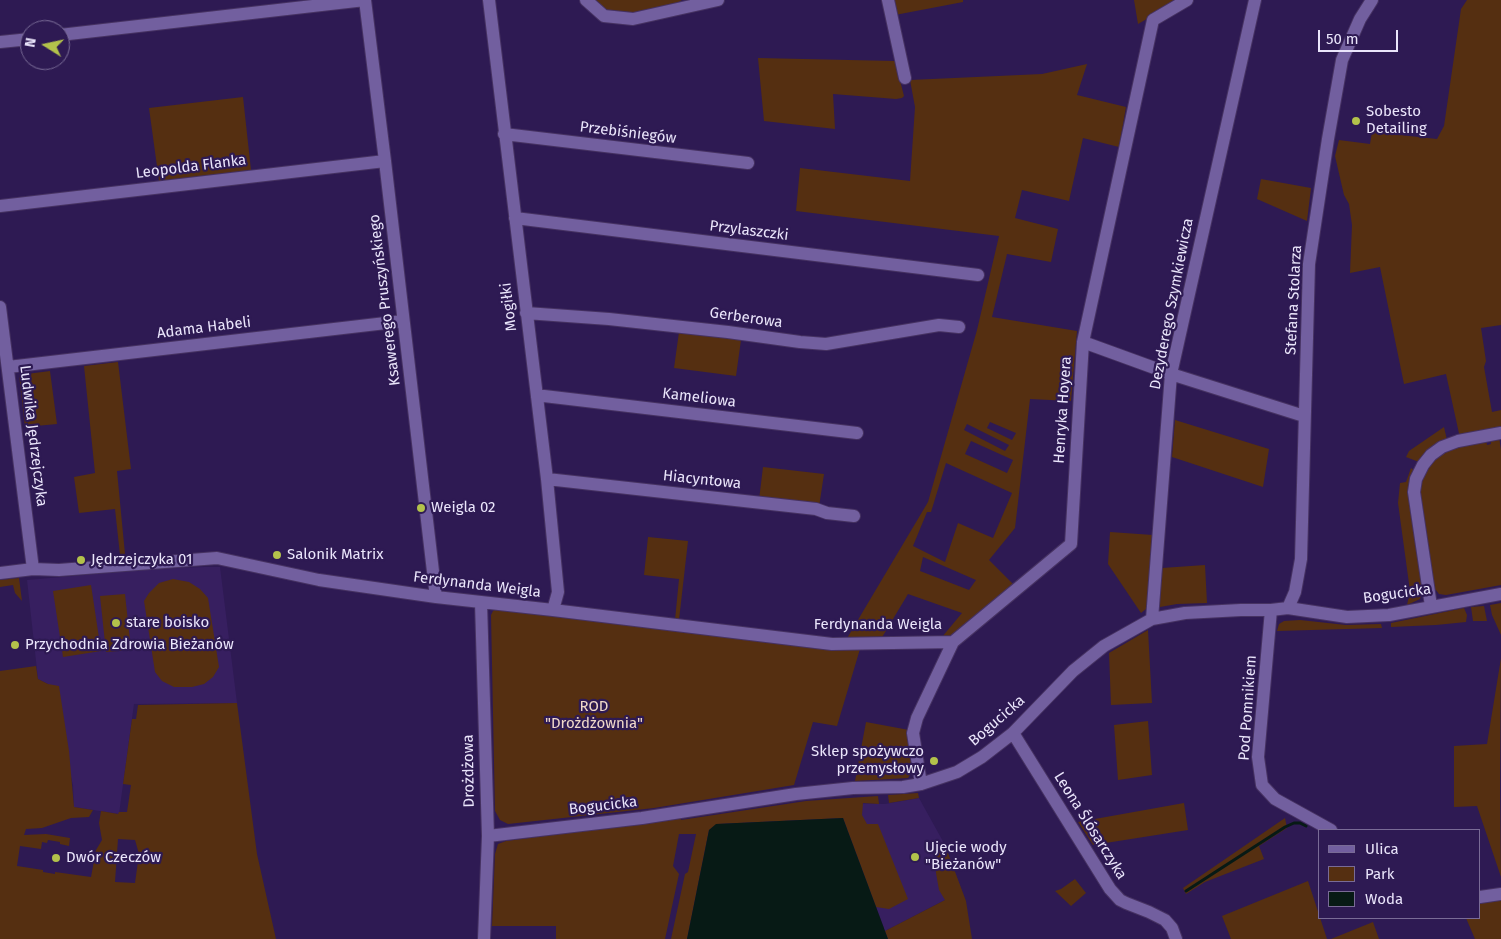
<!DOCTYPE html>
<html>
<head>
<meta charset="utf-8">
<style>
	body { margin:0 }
	#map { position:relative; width:1501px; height:939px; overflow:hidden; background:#2e1a53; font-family:"Fira Sans",sans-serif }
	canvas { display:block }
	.legend { position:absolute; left:1318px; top:829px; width:162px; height:90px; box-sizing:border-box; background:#2e1a53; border:1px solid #796b96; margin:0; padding:6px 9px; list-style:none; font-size:15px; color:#eae5fb }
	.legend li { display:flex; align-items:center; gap:10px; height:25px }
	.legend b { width:25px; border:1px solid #796b96 }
	.north { position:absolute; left:20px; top:20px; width:50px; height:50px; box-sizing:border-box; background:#2e1a53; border:1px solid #796b96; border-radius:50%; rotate:280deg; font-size:14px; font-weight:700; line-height:20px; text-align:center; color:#eae5fb }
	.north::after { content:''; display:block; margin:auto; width:18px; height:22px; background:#b3c24b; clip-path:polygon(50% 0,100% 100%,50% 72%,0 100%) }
	.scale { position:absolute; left:1318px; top:30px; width:80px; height:22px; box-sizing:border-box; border:2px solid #eae5fb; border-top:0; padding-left:6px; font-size:15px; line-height:18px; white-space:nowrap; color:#eae5fb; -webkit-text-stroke:4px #2e1a53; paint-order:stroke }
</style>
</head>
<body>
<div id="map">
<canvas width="1501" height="939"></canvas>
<ul class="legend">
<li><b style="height:6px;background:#725f9f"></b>Ulica</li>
<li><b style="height:14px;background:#552f11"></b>Park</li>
<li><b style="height:14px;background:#071a15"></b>Woda</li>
</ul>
<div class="north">N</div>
<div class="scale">50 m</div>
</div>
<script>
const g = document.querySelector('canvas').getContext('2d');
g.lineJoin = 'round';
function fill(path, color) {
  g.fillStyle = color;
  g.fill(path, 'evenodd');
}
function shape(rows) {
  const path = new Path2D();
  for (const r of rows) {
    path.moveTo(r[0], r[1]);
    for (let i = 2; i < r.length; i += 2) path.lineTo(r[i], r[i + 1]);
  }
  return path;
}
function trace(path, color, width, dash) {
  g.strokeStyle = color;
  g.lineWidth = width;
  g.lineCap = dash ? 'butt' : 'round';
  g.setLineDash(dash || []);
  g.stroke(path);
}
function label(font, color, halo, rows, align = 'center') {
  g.font = font + ' "Fira Sans",sans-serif';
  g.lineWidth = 4.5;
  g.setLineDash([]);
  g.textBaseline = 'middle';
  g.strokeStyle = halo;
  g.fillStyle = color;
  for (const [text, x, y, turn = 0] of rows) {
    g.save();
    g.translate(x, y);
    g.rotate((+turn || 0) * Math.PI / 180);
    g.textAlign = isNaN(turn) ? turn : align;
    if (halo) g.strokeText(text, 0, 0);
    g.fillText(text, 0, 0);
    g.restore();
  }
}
const built = shape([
	[204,567,220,567,237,703,134,704,119,814,74,807,73,785,48,684,38,679,27,580,155,569],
	[919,798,945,845,962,891,885,931,843,818,841,803,885,804]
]);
const green = shape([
	[594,0,682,0,672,6,642,13,606,10],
	[893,0,963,0,963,2,895,15],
	[1134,0,1180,0,1138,24],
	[1467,0,1501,0,1501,325,1481,328,1486,361,1484,367,1492,412,1501,410,1501,430,1460,438,1446,374,1404,384,1380,267,1350,273,1352,225,1349,204,1344,195,1335,156,1339,140,1370,144,1372,132,1437,139,1444,126,1461,9],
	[758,58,895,61,904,96,902,98,896,99,833,94,835,129,764,121],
	[1087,64,1077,95,1126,107,1119,147,1083,138,1069,201,1022,190,1015,218,1058,229,1051,262,1007,254,992,317,1077,331,1071,401,1030,399,1015,528,989,560,1013,584,950,636,942,637,962,613,908,594,881,639,846,640,928,502,977,330,999,236,796,211,800,168,910,181,915,107,910,80,1042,74],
	[990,422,1016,433,1012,440,987,428],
	[967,424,1009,445,1005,451,964,430],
	[971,441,1013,460,1007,473,965,454],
	[946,463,1012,493,993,538,958,523,945,562,913,546,927,512,931,512],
	[923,557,976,580,969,590,920,571],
	[243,97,251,170,159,181,149,108],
	[1261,179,1311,188,1307,221,1257,199],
	[679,332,741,340,736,376,674,368],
	[118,362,131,469,117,471,125,554,120,555,115,509,79,513,74,477,95,473,84,366],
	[50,371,57,424,25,427,19,375],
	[1175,420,1269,449,1263,487,1172,457],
	[1444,427,1447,440,1419,462,1406,457,1409,451],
	[1499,437,1501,450,1501,585,1446,595,1439,594,1436,590,1433,590,1419,494,1421,483,1427,468,1438,456,1451,448,1486,439,1487,445,1491,444,1490,438],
	[763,467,824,474,819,507,786,503,785,499,775,498,773,501,759,500],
	[1411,468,1415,471,1418,558,1422,592,1420,599,1407,605,1410,591,1398,503,1400,483,1406,482],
	[1110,532,1153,535,1149,604,1146,609,1141,613,1108,564],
	[648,537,688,541,679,620,675,620,679,579,644,575],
	[1205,565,1207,603,1177,604,1160,607,1159,605,1162,568],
	[19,578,22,601,15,593,13,585,0,587,0,580],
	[173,579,189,582,200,589,208,598,219,667,213,677,204,684,192,687,174,687,162,681,155,672,144,601,149,593,159,583],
	[91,585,101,651,63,657,53,591],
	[125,594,131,650,106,652,100,596],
	[1501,603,1501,635,1492,615,1490,605],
	[1484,606,1487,621,1473,621,1471,607],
	[1464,608,1467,615,1466,622,1436,625,1391,627,1391,623],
	[496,609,860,649,837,726,813,722,794,785,654,808,508,824,500,820,495,811,491,615,493,611],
	[1300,620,1346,625,1381,624,1382,628,1277,631,1279,624,1284,621],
	[1148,630,1152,703,1111,705,1109,653],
	[1501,658,1500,791,1501,877,1477,806,1454,807,1454,746,1487,744],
	[36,666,38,679,48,684,59,686,69,751,74,807,93,810,89,817,71,818,42,828,26,829,24,835,46,834,70,838,69,846,60,844,60,842,48,840,47,843,42,842,41,849,20,846,17,866,43,870,43,872,55,874,55,872,91,877,96,850,102,840,99,823,101,811,118,814,119,812,127,812,131,785,123,784,132,719,136,719,138,705,237,703,257,854,276,939,0,939,0,671],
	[118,839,135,840,139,854,135,883,115,882],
	[1148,721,1152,775,1118,780,1114,725],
	[866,722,909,730,913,766,910,775,908,778,855,781],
	[918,793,919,798,889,803,888,795],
	[878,796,879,804,863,803,862,815,867,824,878,824,908,899,889,909,876,907,843,818,717,824,709,830,687,939,671,939,685,874,688,872,696,834,679,834,673,866,679,874,665,939,556,939,556,926,492,926,495,854,498,844,506,841,681,818,681,820,806,801],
	[1184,803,1188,830,1093,845,1078,822],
	[1285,818,1287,828,1259,846,1264,859,1205,882,1186,894,1183,888],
	[939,843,945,845,966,901,972,939,888,939,885,931,945,900,939,890,936,873,934,850],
	[1075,879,1086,893,1071,906,1055,891,1061,889],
	[1308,881,1327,939,1231,939,1222,916],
	[1501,897,1501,939,1475,939,1466,918,1480,918,1480,899],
	[1373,922,1379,939,1331,939]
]);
const water = shape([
	[843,818,888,939,687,939,709,830,716,824]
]);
const stream = shape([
	[1186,891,1285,827,1294,823,1300,823,1306,826]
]);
const minor = shape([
	[365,0,385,161,436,597],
	[489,0,547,479,558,592,553,610],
	[586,0,604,16,633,19,718,0],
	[888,0,905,78],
	[60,35,365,0],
	[0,42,30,39],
	[504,134,748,163],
	[0,206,385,161],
	[515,218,978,275],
	[0,307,33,569],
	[526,313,609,319,728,332,800,342,826,344,939,325,959,327],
	[1083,342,1171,374,1304,416],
	[8,367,403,321],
	[537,397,544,396,857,433],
	[547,479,816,509,827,513,854,516],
	[0,573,33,569,59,570,217,558,319,580,436,597,553,610,832,644,953,642],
	[481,603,488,836,484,939],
	[1431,606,1414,492,1416,479,1423,465,1431,455,1442,447,1458,441,1501,433],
	[1288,608,1295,592,1301,559,1309,264,1328,139,1342,60,1360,19,1372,0],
	[1271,610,1258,757,1262,785,1275,799,1331,830],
	[1152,619,1171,374,1255,0],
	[1013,733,1110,889,1120,900,1126,903,1149,912,1165,920,1172,928,1176,939],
	[921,784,913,733,917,718,953,642,1071,544,1083,342,1153,20,1187,0],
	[488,836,642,818,796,794,853,788,903,787,921,784,957,772,982,757,1013,733,1073,671,1104,646,1152,619,1185,613,1241,610,1271,610,1288,608,1347,617,1389,615,1501,594],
	[1480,897,1501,894]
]);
const markers = [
	[1356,121,5,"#b3c24b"],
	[421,508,5,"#b3c24b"],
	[277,555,5,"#b3c24b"],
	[81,560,5,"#b3c24b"],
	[116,623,5,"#b3c24b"],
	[15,645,5,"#b3c24b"],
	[934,761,5,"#b3c24b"],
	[915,857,5,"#b3c24b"],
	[56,858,5,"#b3c24b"]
];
const poiNames = [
	["Sobesto",1366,112],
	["Detailing",1366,129],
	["Weigla 02",431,508],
	["Salonik Matrix",287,555],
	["Jędrzejczyka 01",91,560],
	["stare boisko",126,623],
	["Przychodnia Zdrowia Bieżanów",25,645],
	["Sklep spożywczo",924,752,"right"],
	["przemysłowy",924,769,"right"],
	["Ujęcie wody",925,848],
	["\"Bieżanów\"",925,865],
	["Dwór Czeczów",66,858]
];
const streetNames = [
	["Przebiśniegów",628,133,7],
	["Leopolda Flanka",191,167,-7],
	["Przylaszczki",749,231,7],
	["Ksawerego Pruszyńskiego",385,300,-97],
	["Stefana Stolarza",1294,300,-87],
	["Dezyderego Szymkiewicza",1172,304,-79],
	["Mogiłki",509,307,-97],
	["Gerberowa",746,318,8],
	["Adama Habeli",204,328,-7],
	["Kameliowa",699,398,7],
	["Henryka Hoyera",1063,410,-86],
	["Ludwika Jędrzejczyka",33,436,83],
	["Hiacyntowa",702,480,6],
	["Ferdynanda Weigla",477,585,7],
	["Bogucicka",1397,594,-8],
	["Ferdynanda Weigla",878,625],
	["Pod Pomnikiem",1248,708,-86],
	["Bogucicka",997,721,-41],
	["Drożdżowa",469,771,-91],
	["Bogucicka",603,806,-7],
	["Leona Ślósarczyka",1090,826,58]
];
const parkNames = [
	["ROD",594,707],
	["\"Drożdżownia\"",594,724]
];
fill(built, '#371f60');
fill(green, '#552f11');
fill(water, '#071a15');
trace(stream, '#071a15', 3);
trace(minor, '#463262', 14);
trace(minor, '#725f9f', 12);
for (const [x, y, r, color] of markers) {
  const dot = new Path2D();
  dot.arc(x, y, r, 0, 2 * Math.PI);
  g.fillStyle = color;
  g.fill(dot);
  trace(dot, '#2e1a53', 2);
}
label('15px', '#eae5fb', '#2e1a53', poiNames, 'left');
label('15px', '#eae5fb', '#2e1a53', streetNames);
label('15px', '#f0d9c9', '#2e1a53', parkNames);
</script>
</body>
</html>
